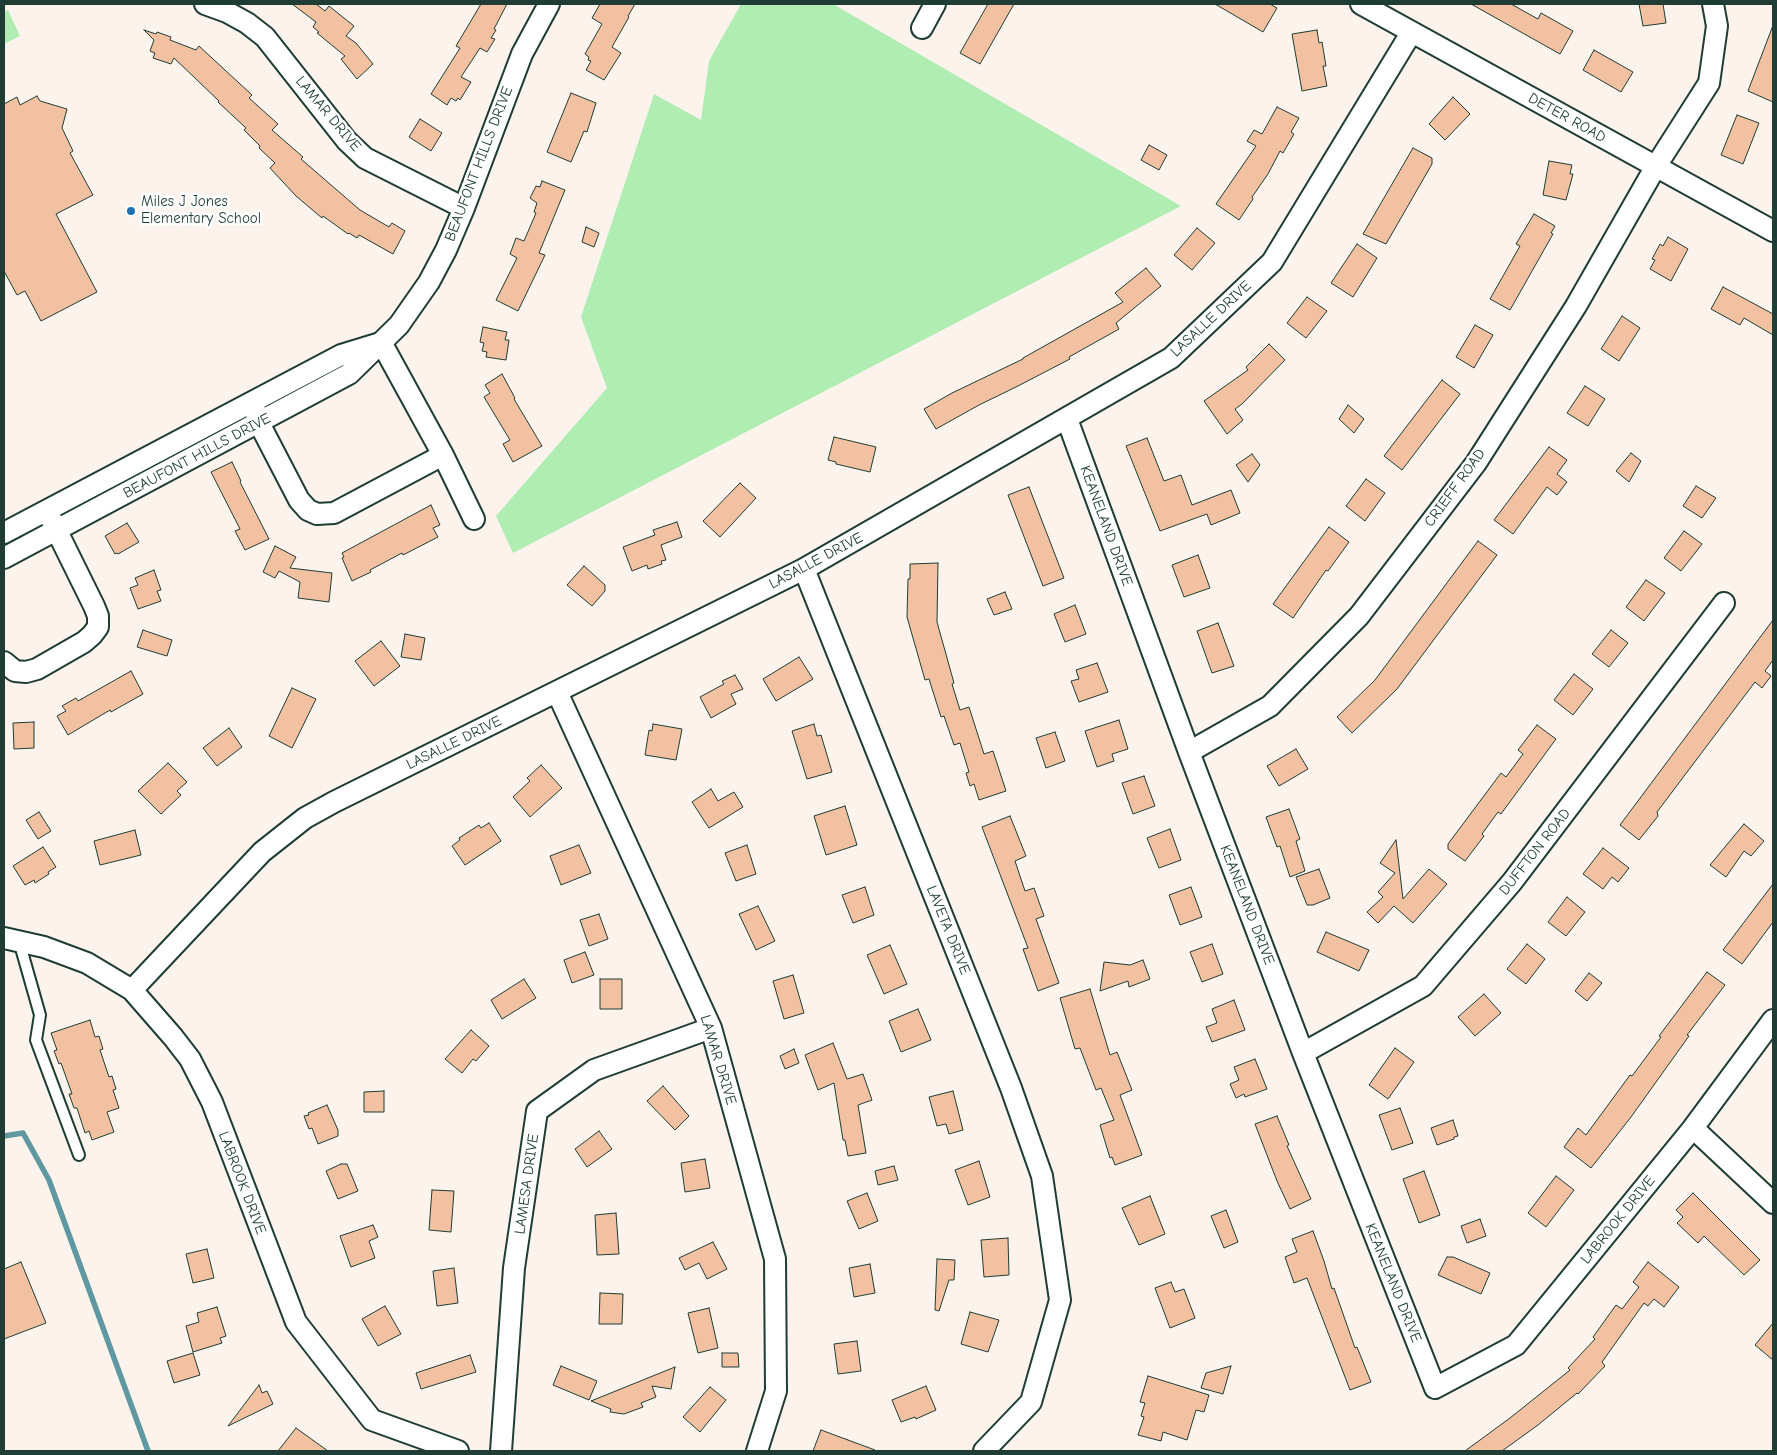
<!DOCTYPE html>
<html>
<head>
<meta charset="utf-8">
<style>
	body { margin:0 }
	#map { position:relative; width:1777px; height:1455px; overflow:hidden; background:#fcf3ec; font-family:"Comic Neue",sans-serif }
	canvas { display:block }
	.frame { position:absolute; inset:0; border:5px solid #1f3d34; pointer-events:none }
</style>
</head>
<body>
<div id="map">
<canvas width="1777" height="1455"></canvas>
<div class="frame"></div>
</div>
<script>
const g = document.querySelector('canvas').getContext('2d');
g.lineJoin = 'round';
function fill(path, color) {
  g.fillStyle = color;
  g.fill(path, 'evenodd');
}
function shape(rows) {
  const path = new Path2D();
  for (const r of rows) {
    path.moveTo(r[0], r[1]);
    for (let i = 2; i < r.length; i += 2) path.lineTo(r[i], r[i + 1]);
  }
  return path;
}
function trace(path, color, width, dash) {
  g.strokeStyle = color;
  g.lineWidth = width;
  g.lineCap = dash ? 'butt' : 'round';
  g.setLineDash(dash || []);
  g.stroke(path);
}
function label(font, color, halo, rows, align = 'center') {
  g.font = font + ' "Comic Neue",sans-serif';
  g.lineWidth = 5;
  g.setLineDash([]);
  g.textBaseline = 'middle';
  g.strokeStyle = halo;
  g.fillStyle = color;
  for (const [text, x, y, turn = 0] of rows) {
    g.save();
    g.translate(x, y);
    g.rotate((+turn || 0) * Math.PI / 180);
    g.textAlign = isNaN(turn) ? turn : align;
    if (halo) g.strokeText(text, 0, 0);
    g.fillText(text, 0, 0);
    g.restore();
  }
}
const green = shape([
	[741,4,833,4,1181,206,513,553,496,516,607,388,581,317,654,94,701,120,709,61],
	[8,10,20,36,4,44,4,12]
]);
const stream = shape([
	[4,1136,23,1133,49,1180,148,1451]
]);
const building = shape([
	[292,4,316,4,325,11,329,6,354,26,346,36,356,43,373,64,357,79,341,59,345,56,317,33,319,32,313,27,316,22,292,4],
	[481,4,507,4,494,29,496,30,491,38,495,39,487,52,480,48,461,77,471,82,460,100,458,98,456,101,451,98,447,105,431,94,460,48,456,46,481,4],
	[600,4,635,4,628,16,629,17,612,47,621,53,604,80,586,70,591,61,588,60,589,57,585,54,602,24,592,18,600,4],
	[988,4,1014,4,980,64,960,53,988,4],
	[1215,4,1270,4,1277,8,1263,32,1215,4],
	[1471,4,1511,4,1538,19,1541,13,1573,31,1560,54,1471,4],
	[1639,4,1663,4,1666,23,1643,26,1639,4],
	[1772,28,1773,29,1773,102,1748,91,1772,28],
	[144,30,156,34,157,32,171,37,170,40,196,50,199,46,252,95,249,98,278,124,272,130,303,157,301,159,360,210,389,227,392,223,405,231,393,254,359,235,357,238,349,233,348,234,323,216,322,218,296,196,270,168,275,163,259,148,260,146,244,130,246,128,218,102,219,101,174,58,171,64,153,58,155,53,150,51,154,40,144,30],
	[1317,30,1319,43,1322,42,1326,66,1323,66,1327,86,1302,91,1292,34,1317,30],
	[1594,50,1633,72,1621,92,1583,70,1594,50],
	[571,93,596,103,587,132,584,131,571,162,547,152,571,93],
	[37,96,40,101,67,109,62,128,73,151,70,153,93,195,56,214,97,292,41,321,25,291,17,295,4,271,4,104,17,97,20,105,37,96],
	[1453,97,1470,114,1445,140,1429,124,1453,97],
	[1277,107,1299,118,1291,132,1294,134,1283,153,1280,151,1268,174,1252,197,1253,199,1239,220,1216,204,1256,146,1247,141,1254,130,1262,134,1277,107],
	[1737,115,1759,123,1743,164,1721,155,1737,115],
	[420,119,442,133,431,151,409,137,420,119],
	[1149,145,1167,155,1159,170,1141,160,1149,145],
	[1413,148,1432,158,1432,164,1386,244,1363,234,1413,148],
	[1549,161,1572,165,1570,174,1573,174,1566,200,1543,195,1549,161],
	[542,181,565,190,539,253,545,255,518,311,496,300,517,258,510,254,516,238,524,241,536,213,534,212,537,203,530,198,536,186,540,187,542,181],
	[1534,214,1555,226,1551,233,1553,234,1510,310,1490,299,1520,246,1516,244,1534,214],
	[586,227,599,233,594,247,582,242,586,227],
	[1197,228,1215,243,1192,270,1174,255,1197,228],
	[1668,237,1688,249,1671,281,1650,269,1655,260,1652,259,1660,244,1663,246,1668,237],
	[1357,244,1377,258,1353,297,1331,283,1357,244],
	[1146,268,1161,286,1116,323,1119,329,1069,357,1070,359,1016,387,979,405,936,429,924,409,952,393,1023,359,1023,358,1123,302,1115,293,1146,268],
	[1723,287,1773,314,1773,335,1744,318,1740,325,1711,309,1723,287],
	[1307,297,1327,311,1306,338,1287,323,1307,297],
	[1622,316,1640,328,1619,361,1601,349,1622,316],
	[1475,325,1493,335,1474,368,1456,357,1475,325],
	[483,327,507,332,505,340,509,340,506,360,486,357,487,352,482,351,484,343,480,342,483,327],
	[1269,344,1285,360,1242,404,1235,409,1243,420,1227,434,1204,401,1248,370,1246,367,1269,344],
	[502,374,515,398,514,399,542,446,513,462,503,444,510,440,484,397,490,393,485,385,502,374],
	[1442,380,1460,394,1402,470,1384,456,1442,380],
	[1585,386,1605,399,1588,426,1567,413,1585,386],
	[1348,405,1364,419,1354,433,1339,419,1348,405],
	[834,437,876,447,870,472,836,464,836,462,828,460,834,437],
	[1147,438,1164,481,1181,475,1192,505,1231,490,1240,513,1211,525,1207,514,1160,531,1126,446,1147,438],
	[1549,447,1567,460,1557,474,1567,482,1557,495,1547,487,1513,534,1494,520,1549,447],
	[1631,453,1641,461,1629,482,1616,471,1631,453],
	[1252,454,1260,465,1248,482,1236,465,1252,454],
	[232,462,241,481,240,482,269,539,245,550,235,531,240,529,211,472,232,462],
	[1366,479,1385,493,1365,521,1346,506,1366,479],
	[740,483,756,498,720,537,703,521,740,483],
	[1696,486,1716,498,1702,518,1683,506,1696,486],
	[1029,487,1064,578,1043,586,1008,495,1029,487],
	[431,505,440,525,433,528,438,537,403,555,402,553,370,570,371,572,352,581,342,558,344,557,342,553,431,505],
	[677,522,682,537,661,545,666,560,661,561,662,564,648,569,647,565,632,571,623,547,655,535,653,530,677,522],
	[127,523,139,542,118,554,117,553,115,554,105,536,127,523],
	[1329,527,1349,542,1328,571,1326,570,1293,618,1273,604,1329,527],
	[1684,531,1702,544,1681,571,1664,558,1684,531],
	[1478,541,1497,555,1397,689,1352,733,1337,717,1375,680,1478,541],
	[275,546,296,557,290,568,332,573,329,602,298,598,300,582,279,571,275,578,263,572,275,546],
	[1198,555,1210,588,1184,597,1172,565,1198,555],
	[938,563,937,622,954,683,952,684,960,710,969,707,984,754,993,751,1006,791,979,800,974,784,970,786,966,773,969,772,960,743,954,745,944,716,941,717,929,679,925,680,907,617,908,579,910,579,910,564,938,563],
	[584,566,605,585,605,591,592,606,567,585,584,566],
	[154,570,161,590,157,591,161,601,138,609,130,588,138,585,135,578,154,570],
	[1646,580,1665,593,1644,621,1626,607,1646,580],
	[1005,592,1012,609,994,615,987,599,1005,592],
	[1075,605,1086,634,1065,642,1054,614,1075,605],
	[1773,620,1773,660,1765,671,1771,676,1762,688,1755,682,1657,812,1658,816,1639,840,1620,825,1773,620],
	[1218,623,1234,666,1212,673,1197,631,1218,623],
	[143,630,172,640,167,656,137,647,143,630],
	[1611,630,1628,643,1609,667,1592,654,1611,630],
	[405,634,425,638,421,660,401,657,405,634],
	[381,641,400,666,374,686,355,661,381,641],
	[799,657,813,679,776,701,763,679,799,657],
	[1097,663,1108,692,1079,702,1071,681,1079,679,1076,670,1097,663],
	[131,671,143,694,111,712,110,710,68,735,57,716,66,711,62,706,76,698,78,701,131,671],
	[1574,674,1593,689,1573,715,1554,700,1574,674],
	[735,675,743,689,731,694,736,704,711,718,700,697,724,684,722,681,735,675],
	[292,688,316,699,292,748,269,736,292,688],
	[1119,720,1128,749,1112,754,1114,761,1097,767,1085,731,1119,720],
	[34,722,34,748,14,749,13,723,34,722],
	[653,724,682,729,676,760,645,755,649,730,652,731,653,724],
	[814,724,817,736,821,735,832,772,807,779,792,731,814,724],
	[1537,725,1556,739,1501,814,1498,812,1482,834,1484,836,1465,861,1448,849,1448,844,1501,773,1506,777,1523,754,1518,750,1537,725],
	[229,728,242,747,217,766,203,748,229,728],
	[1055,732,1065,761,1046,768,1036,738,1055,732],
	[1296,749,1308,769,1279,786,1267,766,1296,749],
	[168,763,187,782,177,791,181,795,161,814,138,791,168,763],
	[541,765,562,788,530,817,513,797,530,781,527,778,541,765],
	[1144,776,1155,806,1133,814,1122,783,1144,776],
	[711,789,718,801,734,792,743,807,709,828,692,802,711,789],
	[845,806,857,845,826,855,814,816,845,806],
	[1289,809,1300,839,1296,841,1305,871,1290,877,1280,846,1277,847,1266,817,1289,809],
	[39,812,51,831,38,839,26,820,39,812],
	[1010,816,1026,856,1015,861,1025,891,1034,888,1044,916,1036,919,1059,983,1038,991,1023,949,1028,948,982,827,1010,816],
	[489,823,501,841,465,865,452,846,460,840,459,838,479,825,481,828,489,823],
	[1744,824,1764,841,1751,856,1744,851,1726,877,1710,865,1744,824],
	[1170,829,1181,860,1159,868,1147,838,1170,829],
	[135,830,141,855,100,865,94,841,135,830],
	[1396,840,1403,899,1429,869,1447,884,1413,923,1394,906,1378,923,1367,912,1383,897,1378,892,1395,873,1380,863,1396,840],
	[579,845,591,873,561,885,550,856,579,845],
	[747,845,756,874,736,881,725,853,747,845],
	[43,847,56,867,48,872,49,874,35,883,34,880,25,885,13,866,43,847],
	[1603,848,1629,868,1618,882,1612,877,1603,889,1583,874,1603,848],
	[1319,869,1330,898,1313,905,1307,905,1296,877,1319,869],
	[1773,884,1773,922,1742,964,1723,950,1773,884],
	[865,887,874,915,853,923,842,895,865,887],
	[1191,887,1202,917,1180,925,1169,895,1191,887],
	[1567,897,1585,912,1566,936,1548,922,1567,897],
	[758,906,775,941,756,950,739,914,758,906],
	[599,914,608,939,589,946,580,920,599,914],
	[1326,932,1369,950,1359,971,1317,952,1326,932],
	[1212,944,1223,974,1202,982,1190,952,1212,944],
	[1527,944,1545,959,1526,984,1507,969,1527,944],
	[890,945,907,984,884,994,867,955,890,945],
	[585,952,594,975,572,983,564,960,585,952],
	[1143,960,1150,979,1129,987,1128,981,1100,991,1104,962,1130,965,1143,960],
	[1707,972,1725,985,1687,1035,1689,1036,1631,1117,1591,1168,1564,1147,1578,1128,1586,1135,1630,1075,1632,1076,1661,1037,1659,1036,1707,972],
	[1589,973,1602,983,1587,1001,1575,991,1589,973],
	[793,975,804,1013,784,1019,773,981,793,975],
	[524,979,536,998,502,1019,491,1000,524,979],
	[600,979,622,979,622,1009,600,1009,600,979],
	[1090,989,1110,1055,1117,1052,1132,1090,1120,1095,1142,1155,1115,1165,1112,1157,1110,1158,1100,1125,1114,1120,1101,1088,1096,1090,1080,1048,1075,1049,1060,998,1090,989],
	[1484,994,1501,1013,1475,1036,1458,1017,1484,994],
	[1234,1000,1245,1030,1212,1042,1206,1027,1217,1023,1212,1009,1234,1000],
	[918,1009,931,1040,901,1052,889,1021,918,1009],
	[90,1020,95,1037,99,1036,103,1049,100,1050,109,1077,112,1076,116,1089,113,1090,119,1108,107,1112,114,1132,92,1140,89,1131,85,1133,77,1108,74,1108,69,1094,72,1094,61,1063,59,1064,54,1051,57,1050,51,1033,90,1020],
	[471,1030,489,1046,476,1061,473,1059,462,1073,445,1059,471,1030],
	[833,1043,847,1079,863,1074,872,1100,858,1105,866,1153,848,1156,845,1140,843,1140,834,1083,818,1090,805,1055,833,1043],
	[1395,1048,1414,1062,1388,1099,1369,1085,1395,1048],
	[794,1049,799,1063,785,1069,780,1056,794,1049],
	[1255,1059,1267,1089,1245,1097,1244,1094,1236,1098,1230,1084,1239,1080,1234,1067,1255,1059],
	[663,1086,689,1116,675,1130,647,1101,663,1086],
	[384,1091,384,1112,364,1112,364,1092,384,1091],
	[953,1091,963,1130,949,1134,946,1124,937,1126,929,1097,953,1091],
	[327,1105,338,1130,338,1136,318,1144,312,1128,309,1129,304,1116,309,1115,308,1113,327,1105],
	[1400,1108,1413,1143,1392,1150,1379,1115,1400,1108],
	[1277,1116,1289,1145,1287,1146,1311,1199,1290,1209,1277,1181,1255,1124,1277,1116],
	[1453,1120,1458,1136,1454,1137,1454,1139,1437,1145,1431,1128,1453,1120],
	[599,1131,612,1149,587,1167,575,1149,599,1131],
	[705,1159,710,1188,685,1192,681,1163,705,1159],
	[979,1161,990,1197,968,1205,955,1170,979,1161],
	[341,1164,347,1164,358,1191,338,1199,326,1171,341,1164],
	[894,1166,898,1180,878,1185,875,1171,894,1166],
	[1424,1171,1440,1215,1419,1223,1403,1179,1424,1171],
	[1556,1176,1574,1190,1546,1227,1528,1213,1556,1176],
	[432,1190,454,1191,451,1232,429,1230,432,1190],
	[867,1193,878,1221,859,1229,847,1201,867,1193],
	[1693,1193,1760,1260,1744,1275,1707,1239,1704,1236,1698,1243,1677,1223,1683,1217,1676,1210,1693,1193],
	[1150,1196,1165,1234,1139,1245,1122,1208,1150,1196],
	[1226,1210,1238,1242,1224,1248,1211,1216,1226,1210],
	[616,1213,619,1254,597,1255,595,1215,616,1213],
	[1480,1219,1486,1236,1467,1243,1461,1226,1480,1219],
	[373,1225,378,1237,369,1241,375,1258,351,1267,340,1236,373,1225],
	[1313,1231,1324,1261,1332,1289,1334,1288,1355,1348,1357,1347,1371,1382,1350,1390,1307,1278,1294,1283,1285,1257,1297,1252,1292,1239,1313,1231],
	[1008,1238,1009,1275,984,1277,981,1240,1008,1238],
	[713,1242,727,1269,707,1279,699,1263,685,1270,679,1258,713,1242],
	[207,1249,214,1278,193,1283,186,1254,207,1249],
	[1447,1257,1453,1257,1490,1273,1481,1294,1438,1275,1447,1257],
	[937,1259,955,1260,954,1280,949,1280,939,1311,935,1310,937,1259],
	[21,1262,46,1323,4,1339,4,1269,21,1262],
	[1648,1262,1679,1287,1664,1307,1654,1299,1648,1306,1644,1303,1602,1362,1605,1366,1578,1394,1577,1393,1538,1425,1502,1451,1465,1451,1510,1418,1570,1370,1568,1368,1595,1339,1593,1337,1616,1305,1622,1309,1639,1287,1633,1282,1648,1262],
	[870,1264,875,1293,854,1297,849,1268,870,1264],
	[454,1268,458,1303,437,1306,433,1271,454,1268],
	[1171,1282,1175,1292,1184,1289,1195,1318,1170,1328,1155,1288,1171,1282],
	[600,1293,623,1294,622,1324,599,1324,600,1293],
	[385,1306,401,1334,378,1346,362,1319,385,1306],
	[217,1307,226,1336,220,1338,222,1343,193,1352,186,1326,199,1322,197,1313,217,1307],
	[709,1308,718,1348,698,1353,688,1313,709,1308],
	[970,1312,999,1320,988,1352,961,1344,970,1312],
	[1773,1323,1773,1360,1755,1345,1773,1323],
	[857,1341,861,1371,838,1374,834,1344,857,1341],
	[193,1353,200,1375,174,1383,167,1361,193,1353],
	[722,1353,738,1353,739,1367,722,1367,722,1353],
	[470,1355,476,1372,421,1389,416,1373,470,1355],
	[561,1366,597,1381,589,1400,553,1385,561,1366],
	[1231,1366,1223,1394,1201,1388,1206,1373,1231,1366],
	[675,1367,671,1389,652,1386,656,1397,641,1403,643,1407,624,1414,610,1412,611,1409,591,1401,675,1367],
	[1148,1376,1209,1395,1204,1412,1196,1410,1187,1440,1163,1432,1161,1441,1138,1435,1144,1417,1141,1416,1145,1403,1140,1402,1148,1376],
	[259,1385,262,1393,267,1391,273,1404,228,1426,259,1385],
	[926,1386,936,1410,916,1419,915,1417,901,1422,892,1400,926,1386],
	[710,1387,726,1400,700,1432,683,1417,710,1387],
	[296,1428,328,1451,278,1451,296,1428],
	[821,1430,875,1450,874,1451,813,1451,821,1430]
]);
const service = shape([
	[19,941,40,1015,36,1040,79,1155]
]);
const minor = shape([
	[205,4,227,12,247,23,265,37,347,141,365,158,464,208],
	[1361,4,1773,231],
	[922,28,935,4],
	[381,342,443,455,474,519],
	[255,410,259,423,299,500,308,510,317,514,334,513,443,455],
	[1067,419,1189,752,1303,1053,1435,1388,1516,1345,1693,1128,1773,1020],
	[4,533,341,355,377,344],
	[4,558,349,374,399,325,429,282,446,250,464,208,522,54,549,4],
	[804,569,1011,1088,1042,1176,1060,1300,1031,1402,984,1451],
	[4,662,15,671,26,672,37,669,84,642,92,635,98,627,98,616,94,606,51,519],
	[557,692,711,1028,775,1259,776,1391,757,1451],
	[1189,752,1270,706,1359,616,1476,463,1576,306,1656,166,1709,83,1717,26,1713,4],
	[4,938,44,947,87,963,132,990,173,1037,190,1059,212,1102,296,1322,372,1420,458,1451],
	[132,990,262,852,305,818,334,802,804,569,1171,358,1272,262,1411,33],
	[1303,1053,1423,986,1512,882,1724,603],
	[1693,1128,1773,1203],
	[501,1451,514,1268,537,1111,594,1070,711,1028]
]);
const markers = [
	[131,211,5,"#1f6fb2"]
];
const streetNames = [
	["LAMAR DRIVE",328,114,50],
	["DETER ROAD",1567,118,29],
	["BEAUFONT HILLS DRIVE",479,164,-69],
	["LASALLE DRIVE",1211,319,-43],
	["BEAUFONT HILLS DRIVE",197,456,-28],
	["CRIEFF ROAD",1455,488,-54],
	["KEANELAND DRIVE",1106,526,70],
	["LASALLE DRIVE",816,561,-28],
	["LASALLE DRIVE",454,743,-26],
	["DUFFTON ROAD",1535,852,-52],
	["KEANELAND DRIVE",1247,905,69],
	["LAVETA DRIVE",948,930,68],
	["LAMAR DRIVE",718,1060,73],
	["LABROOK DRIVE",242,1183,69],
	["LAMESA DRIVE",527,1184,-82],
	["LABROOK DRIVE",1618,1220,-51],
	["KEANELAND DRIVE",1393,1283,68]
];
const poiNames = [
	["Miles J Jones",141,202],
	["Elementary School",141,219]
];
fill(green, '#b0edb2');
trace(stream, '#5f98a1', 5.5);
fill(building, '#f1c1a1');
trace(building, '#1f3d34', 1);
trace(service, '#1f3d34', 14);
trace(minor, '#1f3d34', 24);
trace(service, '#fff', 10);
trace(minor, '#fff', 20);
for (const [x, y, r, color] of markers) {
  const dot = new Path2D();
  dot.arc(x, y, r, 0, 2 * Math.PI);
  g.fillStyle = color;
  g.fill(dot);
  trace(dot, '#fff', 2);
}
label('15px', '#1f3d34', '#fff', streetNames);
label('15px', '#1f3d34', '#fff', poiNames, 'left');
</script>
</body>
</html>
